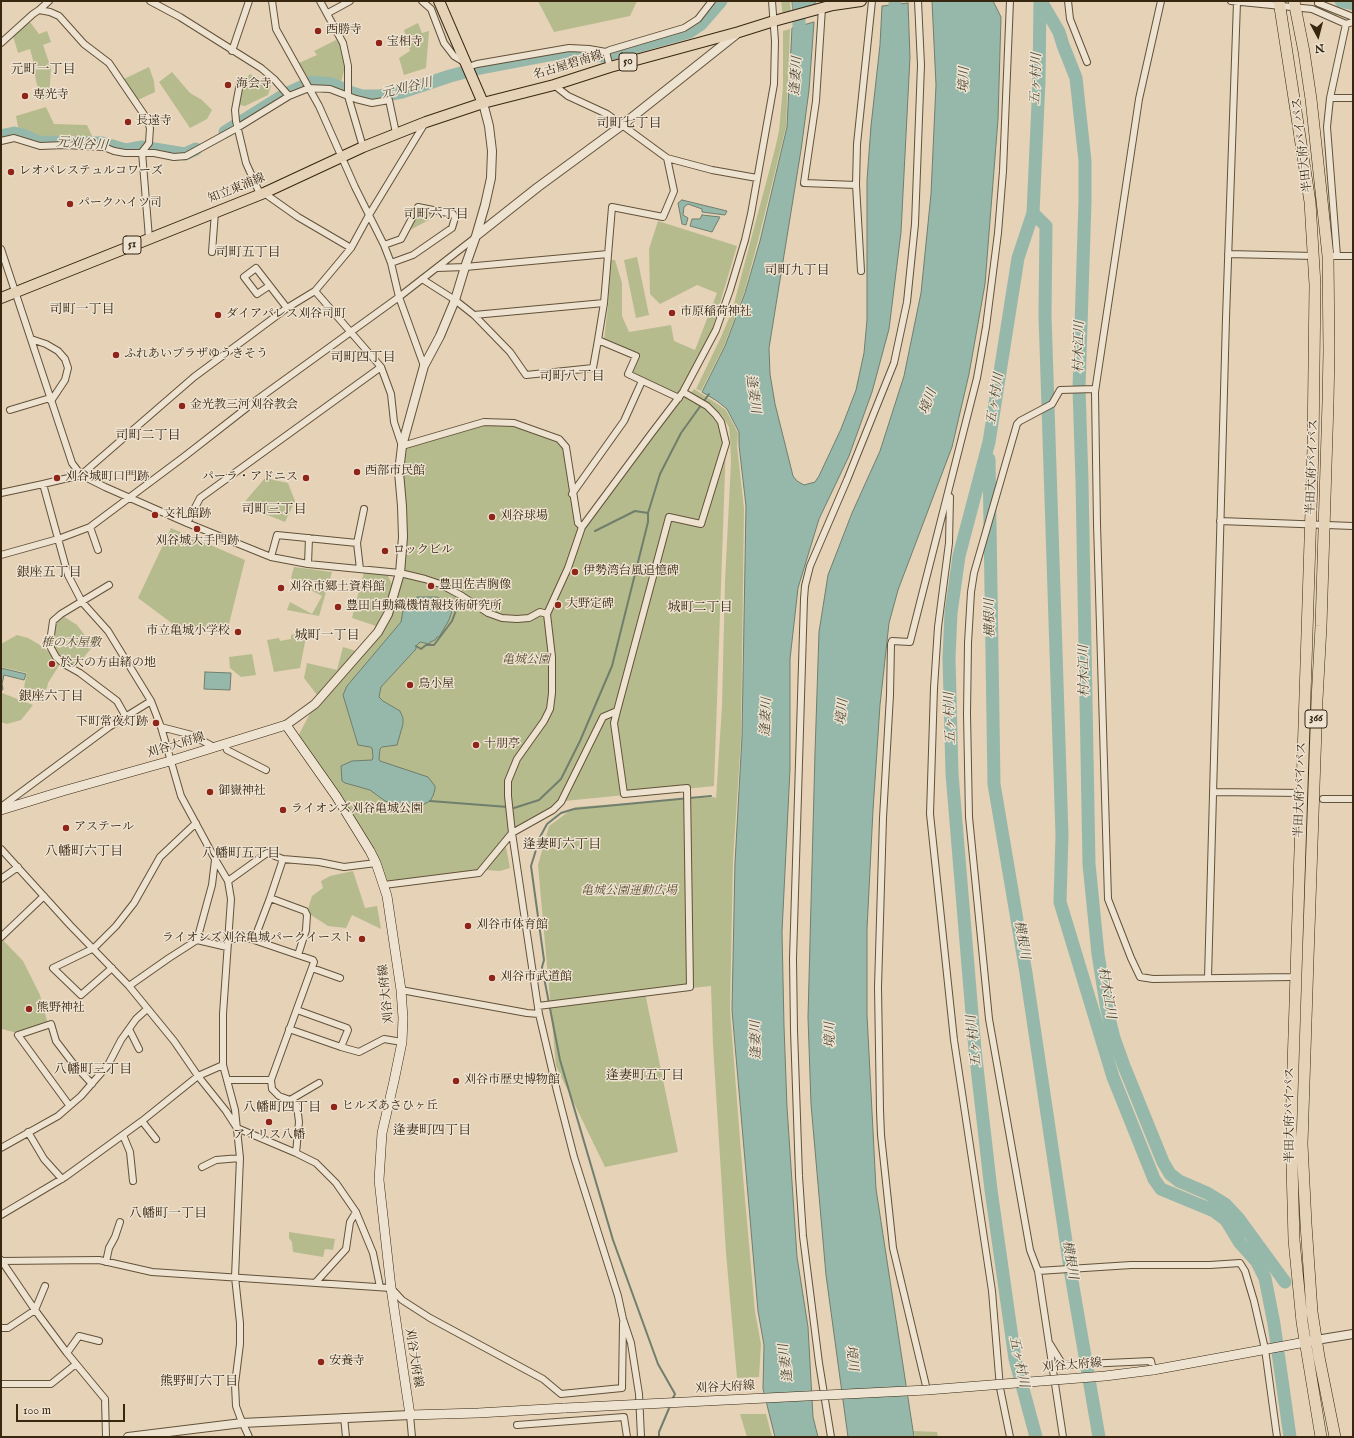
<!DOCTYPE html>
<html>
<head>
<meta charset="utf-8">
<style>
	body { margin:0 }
	#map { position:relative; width:1354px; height:1438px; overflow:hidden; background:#e5d2b7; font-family:"IM FELL English",serif }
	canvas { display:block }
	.frame { position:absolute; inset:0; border:2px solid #372711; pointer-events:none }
	.north { position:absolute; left:1298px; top:16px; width:40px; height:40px; -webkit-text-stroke:3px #eee2d0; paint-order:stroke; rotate:173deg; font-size:11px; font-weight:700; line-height:16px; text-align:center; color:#372711 }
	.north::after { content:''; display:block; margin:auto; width:14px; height:18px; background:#372711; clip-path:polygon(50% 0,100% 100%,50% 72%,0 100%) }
	.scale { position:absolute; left:16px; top:1404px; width:109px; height:18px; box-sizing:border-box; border:2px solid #372711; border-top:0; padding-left:5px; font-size:12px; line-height:14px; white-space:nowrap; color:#372711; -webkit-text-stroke:3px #eee2d0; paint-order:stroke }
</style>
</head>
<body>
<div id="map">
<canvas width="1354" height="1438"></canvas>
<div class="frame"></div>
<div class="north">N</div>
<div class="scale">100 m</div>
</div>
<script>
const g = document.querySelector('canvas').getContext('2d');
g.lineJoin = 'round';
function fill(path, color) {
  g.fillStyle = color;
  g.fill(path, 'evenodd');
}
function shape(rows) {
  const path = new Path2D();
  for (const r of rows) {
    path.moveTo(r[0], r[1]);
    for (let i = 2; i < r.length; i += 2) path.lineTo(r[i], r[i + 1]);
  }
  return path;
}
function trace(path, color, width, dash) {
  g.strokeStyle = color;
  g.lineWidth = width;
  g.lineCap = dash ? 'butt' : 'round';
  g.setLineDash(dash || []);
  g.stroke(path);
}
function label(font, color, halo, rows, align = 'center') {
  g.font = font + ' "IM FELL English","Noto Serif JP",serif';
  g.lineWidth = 3;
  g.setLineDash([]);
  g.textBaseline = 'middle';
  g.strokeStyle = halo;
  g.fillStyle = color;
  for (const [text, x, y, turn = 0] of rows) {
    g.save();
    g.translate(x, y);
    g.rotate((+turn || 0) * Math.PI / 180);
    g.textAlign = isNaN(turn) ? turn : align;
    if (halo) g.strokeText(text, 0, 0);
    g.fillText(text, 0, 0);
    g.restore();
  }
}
const green = shape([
	[538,1,637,1,630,16,554,32],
	[781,1,790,1,791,16,783,17],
	[30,22,39,34,47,31,51,42,43,45,51,68,49,98,42,100,36,81,33,60,30,49,18,53,13,36],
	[418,23,422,33,429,31,426,68,404,75,399,58,410,51,404,30],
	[790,29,786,127,758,241,744,293,724,346,701,391,696,389,721,337,732,311,775,149,779,131,783,87,783,31],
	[336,40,340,44,345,66,341,83,323,77,308,78,299,63,317,55,314,51],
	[149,67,154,81,155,92,138,100,124,79],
	[172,72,190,93,202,100,212,110,207,119,190,128,159,82],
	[250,74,271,86,268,95,245,106,239,105,243,82],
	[46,107,54,124,87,125,93,138,40,137,19,132,16,116],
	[419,210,431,213,431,219,408,231],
	[658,221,737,246,712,330,679,394,632,373,640,355,604,340,608,306,611,260,615,260,622,283,622,316,629,332,671,325,674,341,695,350,717,293,697,285,660,304,650,294,649,249],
	[637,257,649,315,636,318,624,260],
	[694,389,716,403,726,410,738,433,737,446,744,508,741,738,733,860,730,1010,742,1165,755,1312,761,1344,759,1377,737,1378,726,1253,713,1045,711,986,645,993,678,1152,605,1167,556,1066,538,865,549,826,575,807,715,797,716,799,722,706,725,581,731,462,730,438,729,427,722,416,714,408,690,394],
	[683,392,712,410,721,422,726,443,714,786,565,801,561,802,512,833,505,842,510,868,500,871,486,870,492,860,479,873,384,885,376,863,296,740,315,704,378,632,400,573,402,446,484,422,514,423,559,439,566,447,573,501,582,527],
	[265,478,288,483,295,501,285,522,242,505],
	[171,528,245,560,229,624,181,630,138,598],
	[294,567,332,572,319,616,287,610,290,602,312,614,322,596,305,587,291,578],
	[364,572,387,574,392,584,385,609,376,626,352,618],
	[63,616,77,625,93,646,76,667,66,661,58,655,54,647,56,622],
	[307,632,300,668,274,672,267,640,279,638,280,641,291,639,291,635],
	[17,635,28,638,40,645,50,653,53,659,60,664,48,683,47,688,38,698,24,687,27,673,1,667,1,644],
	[343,647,356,651,317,695,304,678,307,663,337,670],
	[252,654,256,675,241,677,230,668,229,657],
	[2,693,33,705,21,720,7,724,1,722,1,694],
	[353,871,365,908,377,906,381,929,352,915,346,928,328,926,311,915,308,909,312,896,323,888,321,881,330,876],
	[1,938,23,961,40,995,48,1024,17,1033,2,1029,1,1020],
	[289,1232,335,1239,333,1250,325,1249,323,1257,293,1252,292,1242,289,1238],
	[740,1414,766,1414,772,1437,747,1437],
	[914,1431,937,1432,938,1437,915,1437]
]);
const water = shape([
	[792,1,815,1,815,7,793,13,792,1],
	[932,1,993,1,1001,17,998,119,985,284,969,374,952,447,898,590,889,623,880,705,873,810,867,929,867,1015,876,1189,914,1437,848,1437,826,1275,811,1104,808,1017,815,753,819,632,828,575,852,513,880,451,904,376,921,293,931,194,936,85,932,1],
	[908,3,910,57,901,232,889,329,872,392,849,456,819,519,798,588,790,659,790,769,782,932,784,1026,787,1107,797,1257,808,1327,813,1417,818,1437,775,1437,763,1389,764,1345,758,1311,732,1010,735,863,742,737,746,506,739,445,739,432,727,409,717,401,702,392,725,346,745,293,760,241,787,127,792,28,814,22,809,90,801,150,769,348,770,374,775,404,793,476,797,481,804,485,815,482,819,476,841,429,856,390,864,353,867,320,867,180,871,126,880,45,882,6,908,3],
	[682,200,727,211,725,215,702,212,702,209,688,204,684,207,683,215,688,218,686,225,682,224,678,203,682,200],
	[702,215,720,217,712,232,690,226,692,219,700,219,702,215],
	[418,597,437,597,446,602,452,606,452,611,449,620,439,637,437,637,435,640,430,642,430,644,420,642,416,646,416,649,381,687,379,697,383,701,400,711,403,718,403,724,397,745,382,747,380,749,379,759,380,761,428,777,435,786,435,789,433,796,430,801,415,809,385,801,370,790,345,783,342,781,341,766,352,761,372,760,373,757,372,748,370,747,358,745,343,695,347,686,401,622,404,605,412,599,418,597],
	[1,668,26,674,24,680,4,675,2,684,3,689,1,692,1,668],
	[205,672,231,673,230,690,204,689,205,672]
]);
const stream = shape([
	[595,531,635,511,648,513],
	[416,646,421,649,426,645,434,645,452,621,458,605],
	[430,801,508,807],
	[514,808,539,800,561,779,580,741,612,666,648,522,648,513,660,474,681,433,709,394],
	[672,1400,675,1394,658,1364,613,1240,560,1060,542,967,544,960,531,866,540,837,547,824,561,813,574,809,711,796],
	[659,1437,659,1432,670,1406]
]);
const river = shape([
	[799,1,799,43],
	[895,1,895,22],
	[1041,1,1059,32,1063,45,1076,78,1085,161,1085,201,1079,388,1082,481,1089,864,1098,954,1107,1010,1114,1038,1124,1066,1163,1162,1170,1174,1179,1181,1207,1193,1225,1204,1239,1219,1285,1282],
	[1341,1,1353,4],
	[225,132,284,95,312,82,332,84,352,93,362,96,380,96,402,92,450,76,480,68,548,55,573,51,603,56,689,32,701,24,721,1],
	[1,136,14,133,23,135,38,142,102,143,126,150,142,147,185,154,196,149],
	[1033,213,1046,226,1045,315,1062,835,1060,902,1113,1077,1154,1179,1161,1189,1214,1211,1226,1220,1240,1243,1257,1262,1265,1278,1274,1324,1290,1437],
	[989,459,994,784,1026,973,1071,1275,1099,1437],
	[1036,1437,1015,1359,991,1190,975,1050,952,774,949,658,951,613,959,556,989,442,1018,258,1033,213,1039,81,1040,1]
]);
const minor = shape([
	[150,1,180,17,261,68,274,79,289,96],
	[272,1,276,29,319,106,355,187,384,245,391,263,399,297,424,366],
	[320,1,343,43,348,66,348,96,363,147],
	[422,1,431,9,444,43,454,56,464,62],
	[1068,1,1070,19,1087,62],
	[1161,1,1139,99,1095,392,1097,524,1108,899,1131,958,1140,977,1153,979,1292,977,1296,974],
	[1231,1,1312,9,1346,24,1353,22],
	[1318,3,1353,17],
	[822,8,816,101,804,183,856,185],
	[39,10,49,1],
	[328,13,350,1],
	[1,43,33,14,39,10,50,12,59,16,84,44,109,63,147,119,150,128,149,143,142,152],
	[232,51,249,1],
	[606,52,610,67],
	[468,67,477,64,569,48,589,49,606,52,610,50,684,28,698,19,712,1],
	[240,83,235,110,236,121,246,163,260,194],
	[554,85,568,96,607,114,667,158,674,191,663,217,612,207,604,303,598,340,636,356,628,374,679,398],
	[1330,98,1346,24],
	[1,141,14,138,40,146,65,145,104,147,114,151,125,153,154,153,174,157,186,156,237,128,289,96,309,88,330,89,356,99,372,103,389,100,396,133],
	[142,152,149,238],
	[667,158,712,170,757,178],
	[264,193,298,217,351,248],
	[384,245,401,239,418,207,453,214,455,218,452,228,413,255,391,263],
	[1,249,72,463,81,475,105,487,187,523,271,557,308,564,400,573,425,579,440,584,462,596,488,613,502,618,517,619,529,618,540,612,547,614],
	[212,252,215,212],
	[1228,254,1314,256],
	[1333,256,1353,256],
	[1337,256,1327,127,1330,98,1353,98],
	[437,268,465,267,608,254],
	[861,271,856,185,857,144,872,1],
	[422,279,455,300,474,315,510,352,526,375,593,368,598,340],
	[269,286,257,294,244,277,256,268,287,308],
	[315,291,381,367,391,394,394,422,402,446,484,422,514,423,559,439,566,447,578,523,582,527],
	[474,315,604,303],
	[31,339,46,344,58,351,65,359,68,368,65,380,51,401],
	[10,410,50,398],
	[1,493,43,484],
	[572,494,624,421,642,381],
	[950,497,949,543,938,627,934,688,930,814,954,1040,992,1291,1000,1388,1010,1437],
	[1220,521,1353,526],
	[187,523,200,498,381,367],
	[90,527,98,550],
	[357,543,364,509],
	[1,555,58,539,90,527,185,456,258,399,399,297,476,237],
	[271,557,277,535,357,543,360,569],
	[308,564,309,538],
	[109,585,61,614,53,621,51,635,51,648,56,657,64,664,80,673,117,701,126,717],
	[161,727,192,735,214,747],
	[225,744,227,750,266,770],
	[1213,792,1302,793],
	[1323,799,1353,799],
	[1,807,109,727,151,701],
	[1,849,70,925,129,986,174,1041,198,1076,226,1111,237,1128,296,1153,316,1163,336,1183,356,1212,373,1253,380,1287],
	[215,860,212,885,197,940,227,947],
	[1,879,18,867],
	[228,881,267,853,283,859,319,862,344,867,376,863],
	[384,885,479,873,512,833,553,810,561,802,603,717,617,711,669,517,701,524,726,443,721,422,716,415,707,406,683,392],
	[270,898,254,940,298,955,306,930,307,915,305,911,270,898,283,859],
	[1,937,44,896],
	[227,940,244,937,254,940],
	[112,968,81,995,53,968,94,948,116,926,134,903,160,857,196,823],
	[312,968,340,978],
	[1208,978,1226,318,1237,2],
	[129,986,169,958,197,940],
	[401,990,527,1013,539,1014],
	[538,1006,690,987,687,788,624,794,614,723,617,711],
	[129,1029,139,1049],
	[289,1029,341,1047,348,1030,347,1028,297,1010],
	[341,1047,359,1052,384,1039,402,1042],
	[228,1080,271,1080],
	[290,1100,319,1083],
	[69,1105,18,1035,51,1024,56,1041,72,1062,92,1084],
	[142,1121,156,1139],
	[28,1132,44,1159,62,1179],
	[123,1135,130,1152,133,1181],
	[1,1148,58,1116,81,1096,108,1065,121,1040,136,1019,147,1009],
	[296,1153,299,1122,297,1106,290,1100,279,1096,272,1089,271,1080,314,962,313,960,298,955],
	[202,1167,216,1160,240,1158],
	[1,1215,65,1177,142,1121,198,1076,223,1065],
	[1,1260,35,1310,67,1353,105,1399,106,1437],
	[1,1261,99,1260,152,1272,391,1288,402,1300,430,1318,543,1379,561,1394,622,1388,623,1323],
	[106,1262,109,1248,115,1237,120,1222],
	[1038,1271,1131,1265,1210,1265,1240,1263,1245,1271,1254,1301,1265,1349,1277,1437],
	[316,1282,346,1249,350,1222,356,1212],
	[1,1328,8,1328,35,1310,45,1286],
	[1050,1344,1063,1365,1151,1361,1153,1370],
	[67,1353,79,1336,99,1341],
	[1,1384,51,1384,76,1364],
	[927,1390,893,1248,881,1135,880,1110,878,987,883,818,890,695,891,644,892,641,910,642,977,378,986,327,998,233,1003,171,1010,1],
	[410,1415,412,1437],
	[344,1417,346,1437],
	[517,1425,624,1417,627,1437],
	[249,1437,240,1417,236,1406,235,1384,240,1344,240,1323,235,1277,240,1158,235,1110,223,1065,223,1014,231,899,228,881,215,859,181,796,161,727,151,701,108,631,82,602,68,575,43,484,81,475,194,377,287,308,315,291,351,248,369,215,425,123],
	[641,1437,639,1394,631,1343,623,1319,618,1296,574,1157,557,1091,539,1014,512,833,508,796,508,781,517,759,544,721,550,709,552,693,552,657,547,614,568,568,582,527,651,434,683,392,716,330,730,290,745,240,751,214,774,84,775,41,772,1],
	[831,1437,819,1363,803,1236,799,1176,794,1030,793,959,804,599,805,586,810,566,847,480,894,363,907,302,915,224,921,65,918,1],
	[1063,1437,1038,1271,1030,1250,989,1019,969,817,967,714,968,643,971,592,974,573,1017,424,1020,421,1052,404,1060,390,1095,389,1095,392]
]);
const tertiary = shape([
	[476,236,485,205,491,178,492,151,489,126,483,103],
	[286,725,315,704,378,632,388,614,400,573,403,537,402,506,399,472,402,446,424,366,440,336,455,300,465,267,476,236,538,187,621,126,738,33],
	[1316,1340,1353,1334],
	[128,1437,242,1423,410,1415]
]);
const secondary = shape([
	[1,810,63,791,170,761,286,725,336,796,370,851,376,863,387,896,401,990,403,1018,402,1042,394,1081,382,1133,379,1180,391,1288,410,1415,478,1413,565,1408],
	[1153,1370,1311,1341]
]);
const primary = shape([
	[439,1,483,103],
	[1,298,264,193,363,147,426,122,483,103,554,85,610,67,739,32,774,21,833,5,861,1]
]);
const trunk = shape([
	[1279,1,1310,202,1315,285,1313,448,1291,1128,1294,1240,1302,1322,1321,1437],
	[1294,1,1304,52,1311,99,1328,256,1329,351,1328,402,1321,626,1317,700,1308,959,1302,1144,1306,1224,1312,1312,1319,1357,1335,1437]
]);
const secondaryBridge = shape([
	[565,1408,927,1390,1105,1376,1153,1370]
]);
const markers = [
	[318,31,4,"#8f2418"],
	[379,43,4,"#8f2418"],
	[228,85,4,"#8f2418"],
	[25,96,4,"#8f2418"],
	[128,122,4,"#8f2418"],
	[11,172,4,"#8f2418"],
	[70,204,4,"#8f2418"],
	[672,313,4,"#8f2418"],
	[218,315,4,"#8f2418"],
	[116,355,4,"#8f2418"],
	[182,406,4,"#8f2418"],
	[357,472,4,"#8f2418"],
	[57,478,4,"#8f2418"],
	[306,478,4,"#8f2418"],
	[155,515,4,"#8f2418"],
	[492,517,4,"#8f2418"],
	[197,529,4,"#8f2418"],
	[385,551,4,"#8f2418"],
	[575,572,4,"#8f2418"],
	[431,586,4,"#8f2418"],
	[281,588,4,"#8f2418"],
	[558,605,4,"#8f2418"],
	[338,607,4,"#8f2418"],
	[238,632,4,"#8f2418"],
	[52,664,4,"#8f2418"],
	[410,685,4,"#8f2418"],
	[156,723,4,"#8f2418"],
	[476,745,4,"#8f2418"],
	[210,792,4,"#8f2418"],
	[283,810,4,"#8f2418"],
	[66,828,4,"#8f2418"],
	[468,926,4,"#8f2418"],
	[362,939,4,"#8f2418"],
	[492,978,4,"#8f2418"],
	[29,1009,4,"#8f2418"],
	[456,1081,4,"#8f2418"],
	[334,1107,4,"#8f2418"],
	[269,1122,4,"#8f2418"],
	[321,1362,4,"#8f2418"]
];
const shields = [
	[628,62,18],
	[132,245,18],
	[1316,719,22]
];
const shieldNames = [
	["50",628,62],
	["51",132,245],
	["366",1316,719]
];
const poiNames = [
	["西勝寺",326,31],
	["宝相寺",387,43],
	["海会寺",236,85],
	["専光寺",33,96],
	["長遠寺",136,122],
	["レオパレステュルコワーズ",19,172],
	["パークハイツ司",78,204],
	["市原稲荷神社",680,313],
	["ダイアパレス刈谷司町",226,315],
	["ふれあいプラザゆうきそう",124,355],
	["金光教三河刈谷教会",190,406],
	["西部市民館",365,472],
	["刈谷城町口門跡",65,478],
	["パーラ・アドニス",298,478,"right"],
	["文礼館跡",163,515],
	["刈谷球場",500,517],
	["刈谷城大手門跡",197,542,"center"],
	["ロックビル",393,551],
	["伊勢湾台風追憶碑",583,572],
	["豊田佐吉胸像",439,586],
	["刈谷市郷土資料館",289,588],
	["大野定碑",566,605],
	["豊田自動織機情報技術研究所",346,607],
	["市立亀城小学校",230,632,"right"],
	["於大の方由緒の地",60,664],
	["鳥小屋",418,685],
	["下町常夜灯跡",148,723,"right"],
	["十朋亭",484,745],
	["御嶽神社",218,792],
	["ライオンズ刈谷亀城公園",291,810],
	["アステール",74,828],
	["刈谷市体育館",476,926],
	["ライオンズ刈谷亀城パークイースト",354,939,"right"],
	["刈谷市武道館",500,978],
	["熊野神社",37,1009],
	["刈谷市歴史博物館",464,1081],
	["ヒルズあさひヶ丘",342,1107],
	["アイリス八幡",269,1136,"center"],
	["安養寺",329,1362]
];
const streetNames = [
	["名古屋碧南線",568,66,-17],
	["半田大府パイパス",1303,145,-97],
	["知立東浦線",237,189,-22],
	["半田大府パイパス",1313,467,-88],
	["刈谷大府線",176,746,-17],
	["半田大府パイパス",1301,790,-88],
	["刈谷大府線",387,994,-96],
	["半田大府パイパス",1291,1115,-90],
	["刈谷大府線",413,1358,81],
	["刈谷大府線",1072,1366,-5],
	["刈谷大府線",725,1388,-3]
];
const parkNames = [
	["椎の木屋敷",71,644],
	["亀城公園",526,661],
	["亀城公園運動広場",629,892]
];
const neighbourhoodNames = [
	["元町一丁目",43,70],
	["司町七丁目",629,124],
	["司町六丁目",436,215],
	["司町五丁目",248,253],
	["司町九丁目",797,271],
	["司町一丁目",82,310],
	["司町四丁目",363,358],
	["司町八丁目",572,377],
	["司町二丁目",148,436],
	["司町三丁目",274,510],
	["銀座五丁目",49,573],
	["城町二丁目",700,608],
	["城町一丁目",327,636],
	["銀座六丁目",51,697],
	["逢妻町六丁目",562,845],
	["八幡町六丁目",84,852],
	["八幡町五丁目",241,854],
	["八幡町三丁目",93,1070],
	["逢妻町五丁目",645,1076],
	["八幡町四丁目",282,1108],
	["逢妻町四丁目",432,1131],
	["八幡町一丁目",168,1214],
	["熊野町六丁目",199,1382]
];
const waterNames = [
	["逢妻川",797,76,-86],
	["五ヶ村川",1037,79,-88],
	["境川",965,80,-88],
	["元刈谷川",407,89,-13],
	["元刈谷川",82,145,4],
	["村木江川",1080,347,-89],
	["逢妻川",752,394,82],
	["五ヶ村川",996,399,-81],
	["境川",929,402,-70],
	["横根川",991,618,-91],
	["村木江川",1085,671,-91],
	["境川",843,712,-85],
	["逢妻川",767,717,-87],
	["五ヶ村川",951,718,-92],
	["横根川",1021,940,80],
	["村木江川",1106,993,81],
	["境川",831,1035,-91],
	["逢妻川",757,1040,-91],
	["五ヶ村川",975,1041,-96],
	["横根川",1069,1260,81],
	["境川",851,1358,83],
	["五ヶ村川",1018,1362,78],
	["逢妻川",787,1363,-97]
];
fill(green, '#b6bb8d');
fill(water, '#96b8aa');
trace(water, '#707e6d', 1);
trace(stream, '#707e6d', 2);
trace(river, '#96b8aa', 13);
trace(minor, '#62523a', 8);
trace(tertiary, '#62523a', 10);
trace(secondary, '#372711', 10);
trace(primary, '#372711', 12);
trace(trunk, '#372711', 12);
trace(minor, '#eee2d0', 6);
trace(tertiary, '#eee2d0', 8);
trace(secondary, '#eee2d0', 9);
trace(primary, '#e5d2b7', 10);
trace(trunk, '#e5d2b7', 11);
trace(secondaryBridge, '#372711', 10, []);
trace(secondaryBridge, '#eee2d0', 9);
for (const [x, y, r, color] of markers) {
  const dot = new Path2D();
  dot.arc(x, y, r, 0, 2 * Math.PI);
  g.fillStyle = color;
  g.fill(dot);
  trace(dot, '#eee2d0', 1.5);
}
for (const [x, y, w] of shields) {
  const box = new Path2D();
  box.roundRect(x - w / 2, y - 9, w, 18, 3);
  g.fillStyle = '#eee2d0';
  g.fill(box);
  trace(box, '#372711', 1);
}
label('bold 11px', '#372711', null, shieldNames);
label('12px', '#372711', '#eee2d0', poiNames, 'left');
label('12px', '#372711', '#eee2d0', streetNames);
label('italic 12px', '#574c30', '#eee2d0', parkNames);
label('13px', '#372711', '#eee2d0', neighbourhoodNames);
label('italic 13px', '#4f4b37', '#eee2d0', waterNames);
</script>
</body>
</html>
